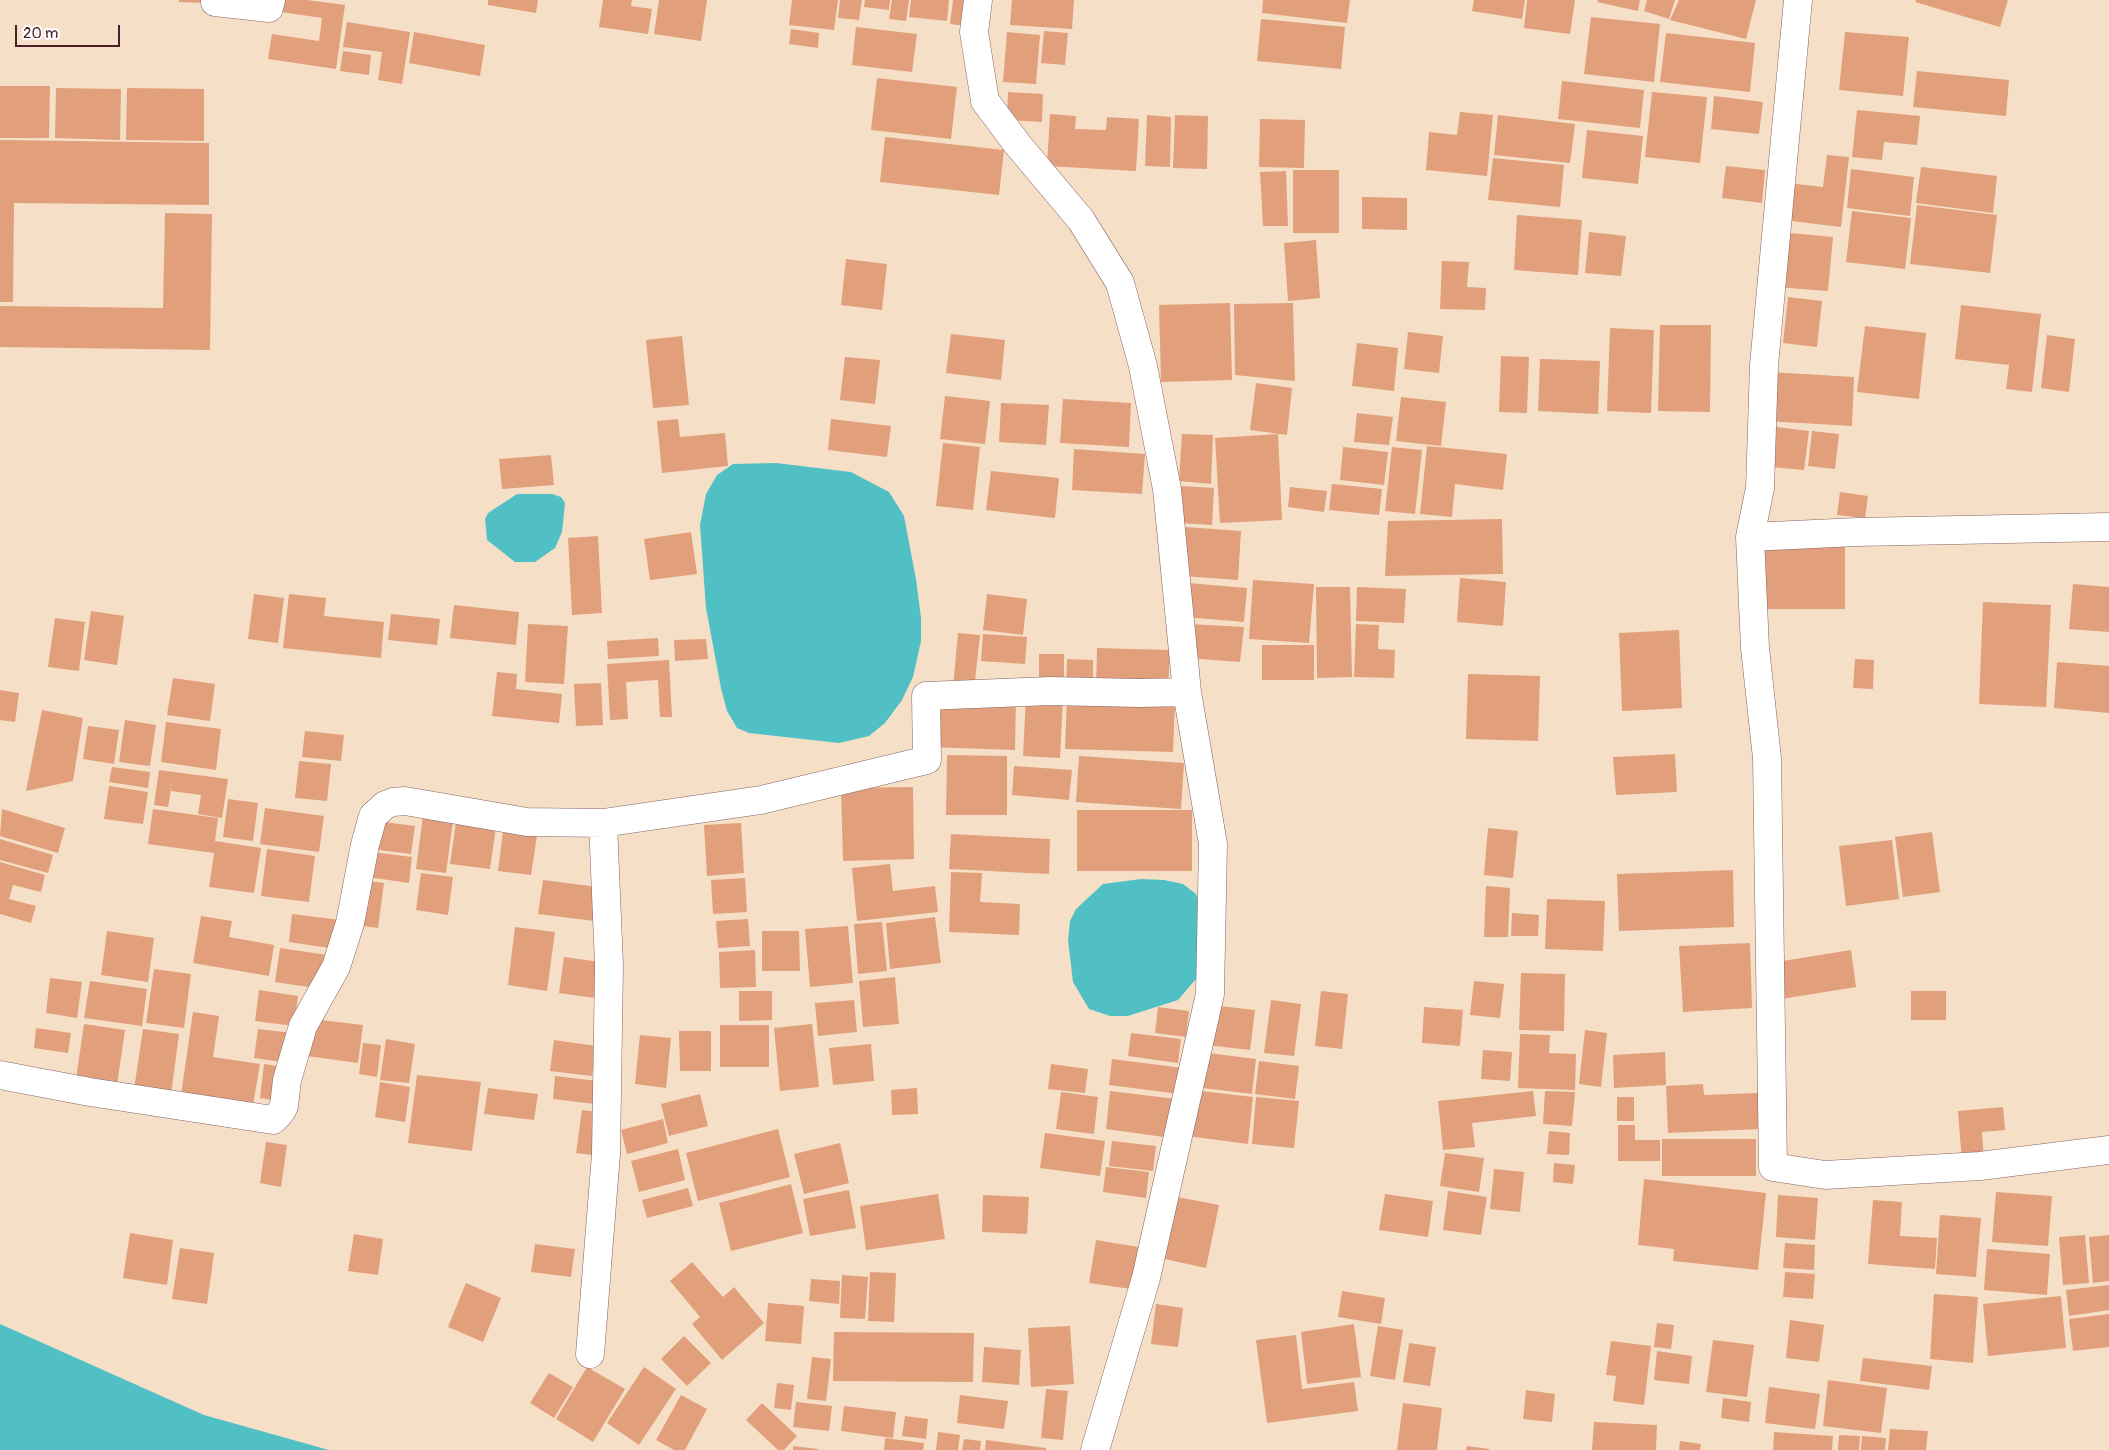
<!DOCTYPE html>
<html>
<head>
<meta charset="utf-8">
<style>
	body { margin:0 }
	#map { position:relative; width:2109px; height:1450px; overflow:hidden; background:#f5e0c7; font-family:Pangolin,sans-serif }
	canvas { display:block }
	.scale { position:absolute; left:15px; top:25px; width:105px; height:22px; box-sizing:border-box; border:2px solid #4a1f2b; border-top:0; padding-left:6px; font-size:15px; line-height:18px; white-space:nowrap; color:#4a1f2b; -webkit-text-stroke:4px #fff; paint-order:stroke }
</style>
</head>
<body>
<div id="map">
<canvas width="2109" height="1450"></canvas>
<div class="scale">20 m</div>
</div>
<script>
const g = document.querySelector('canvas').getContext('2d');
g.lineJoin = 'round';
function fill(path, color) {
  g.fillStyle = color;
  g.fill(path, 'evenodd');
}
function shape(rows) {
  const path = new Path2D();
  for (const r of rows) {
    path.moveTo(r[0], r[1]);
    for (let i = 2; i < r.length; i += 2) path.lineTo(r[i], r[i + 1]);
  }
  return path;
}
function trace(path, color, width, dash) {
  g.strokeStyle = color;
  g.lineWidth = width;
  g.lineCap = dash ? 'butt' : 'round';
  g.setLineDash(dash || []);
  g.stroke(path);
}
const water = shape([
	[776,463,851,472,889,492,904,516,916,579,921,618,921,641,913,677,902,700,885,723,869,736,839,743,749,733,737,728,727,711,721,688,706,608,700,525,706,494,717,475,733,464],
	[517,494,552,494,561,497,565,503,562,532,555,548,535,562,515,562,487,540,485,519,488,513],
	[1141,879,1164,880,1183,884,1196,894,1202,912,1202,972,1178,1000,1128,1016,1110,1016,1089,1009,1073,982,1068,940,1070,921,1076,909,1103,884],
	[0,1324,204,1415,329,1450,0,1450]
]);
const building = shape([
	[179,0,206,0,206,3,179,2],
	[277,0,307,0,345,5,336,69,268,59,272,34,319,41,322,18,275,11],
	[488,0,538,0,536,13,488,5],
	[603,0,632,0,631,6,652,9,648,34,599,27],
	[659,0,707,0,701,41,654,34],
	[792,0,838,0,834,30,789,25],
	[840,0,862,0,859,20,838,18],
	[865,0,890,0,889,10,864,7],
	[892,0,909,0,906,21,889,19],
	[911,0,949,0,947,21,909,17],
	[953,0,976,0,973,27,950,24],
	[1012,0,1074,0,1072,29,1010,25],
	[1263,0,1350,0,1347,23,1262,13],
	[1474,0,1525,0,1522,19,1472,11],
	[1527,0,1575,0,1570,34,1524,28],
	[1598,0,1640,0,1638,11,1597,2],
	[1647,0,1675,0,1669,19,1644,11],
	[1679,0,1756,0,1746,39,1670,20],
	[1916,0,2008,0,2000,27,1915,2],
	[1591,17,1660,24,1654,82,1584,74],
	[1261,19,1345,27,1341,69,1257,61],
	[347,22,410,32,402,84,378,80,382,52,343,47],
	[856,27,917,34,912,72,852,65],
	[791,29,819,33,818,48,789,44],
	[1044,31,1068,33,1065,65,1041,63],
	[414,32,485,45,480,76,409,63],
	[1007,32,1040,35,1036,84,1003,82],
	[1845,32,1909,37,1903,96,1839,90],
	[1666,33,1755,43,1750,92,1660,82],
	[343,51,371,55,369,75,340,71],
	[1917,71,2009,80,2006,116,1913,107],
	[877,78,957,87,951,139,871,130],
	[1562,81,1644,90,1640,128,1558,119],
	[0,86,50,86,49,138,0,138],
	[56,88,121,89,120,140,55,138],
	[127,88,204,89,204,141,126,140],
	[1008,92,1043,94,1042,122,1007,120],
	[1652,92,1707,97,1700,163,1645,157],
	[1714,96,1763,102,1759,134,1711,129],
	[1857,110,1920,116,1917,145,1884,142,1882,160,1852,157],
	[1460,112,1493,115,1487,176,1426,170,1429,132,1457,135],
	[1050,114,1076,116,1075,129,1106,130,1107,117,1139,119,1136,171,1047,166],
	[1147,115,1171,117,1170,167,1145,166],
	[1175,115,1208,116,1207,169,1173,168],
	[1498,115,1575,124,1570,163,1494,155],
	[1260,119,1305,120,1304,168,1259,167],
	[1587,130,1643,136,1638,184,1582,178],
	[885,137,1004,150,999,195,880,182],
	[0,140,209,143,209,205,14,203,13,302,0,302],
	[1827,155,1849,157,1841,227,1783,220,1787,183,1823,187],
	[1493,158,1564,165,1560,207,1488,200],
	[1726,166,1765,170,1762,203,1722,198],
	[1921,167,1997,176,1993,213,1916,203],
	[1851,169,1914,177,1910,216,1847,208],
	[1293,170,1339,170,1339,233,1293,233],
	[1286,171,1288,226,1263,226,1260,172],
	[1362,197,1407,198,1407,230,1362,229],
	[1917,205,1997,215,1990,273,1910,264],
	[1852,211,1911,218,1905,269,1846,262],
	[165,213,212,214,210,350,0,347,0,306,163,308],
	[1517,215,1582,220,1578,275,1514,270],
	[1589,232,1626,236,1621,276,1585,273],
	[1780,232,1833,237,1828,291,1775,287],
	[1316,240,1320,298,1288,301,1284,243],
	[846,259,887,264,882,310,841,305],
	[1442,261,1469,262,1467,287,1486,288,1485,310,1440,309],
	[1788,297,1822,301,1817,347,1783,343],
	[1230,303,1232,380,1161,382,1159,305],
	[1293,303,1295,381,1235,375,1234,304],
	[1961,305,2041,314,2032,392,2006,389,2009,365,1955,359],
	[1660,325,1711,325,1710,412,1658,411],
	[1865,326,1926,333,1919,399,1857,392],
	[1610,328,1654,330,1651,413,1607,411],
	[1408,332,1443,336,1439,373,1404,369],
	[951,334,1005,340,1001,380,946,373],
	[2047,335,2075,339,2069,392,2041,388],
	[682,336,689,405,653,408,646,340],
	[1357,343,1398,348,1394,391,1352,386],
	[1501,356,1529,357,1527,413,1499,412],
	[845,357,880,360,875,404,840,400],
	[1540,359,1600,361,1598,414,1538,411],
	[1769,372,1854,377,1852,426,1766,421],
	[1256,383,1292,388,1287,435,1250,430],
	[945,396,990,401,985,444,940,439],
	[1401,397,1446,402,1441,446,1396,441],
	[1063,399,1131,403,1129,447,1060,443],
	[1001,403,1049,405,1046,445,999,442],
	[1357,413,1393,417,1389,445,1354,442],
	[678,419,680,437,725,433,728,466,662,473,657,421],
	[831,419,891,426,887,457,828,450],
	[1776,427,1809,431,1804,470,1771,467],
	[1812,431,1839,434,1835,469,1808,466],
	[1182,434,1213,435,1211,484,1179,481],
	[1278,434,1282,520,1220,523,1215,438],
	[943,443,980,447,973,510,936,506],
	[1427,446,1507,454,1503,490,1455,484,1452,517,1420,514],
	[1343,447,1388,452,1384,485,1340,480],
	[1392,447,1422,450,1415,514,1385,511],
	[1074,449,1145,454,1142,494,1072,490],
	[551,455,554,485,502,489,499,459],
	[991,471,1059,478,1055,518,986,510],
	[1332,484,1382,489,1379,515,1329,510],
	[1181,486,1214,488,1212,525,1179,523],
	[1290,487,1327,491,1324,512,1288,507],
	[1840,492,1868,496,1865,518,1837,515],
	[1502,519,1503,574,1385,576,1388,521],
	[1185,527,1241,531,1238,580,1182,576],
	[691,532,697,574,650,580,644,539],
	[598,536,602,613,572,615,568,538],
	[1757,545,1845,545,1845,609,1757,609],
	[1460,578,1506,582,1503,626,1457,622],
	[1253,580,1314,584,1309,643,1249,639],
	[1188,583,1247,588,1244,622,1185,617],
	[2073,584,2109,587,2109,632,2069,629],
	[1316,587,1350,587,1352,677,1317,678],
	[1357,587,1406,589,1404,623,1356,621],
	[254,594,284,598,278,643,248,639],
	[289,594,326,598,324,616,384,622,381,658,283,648],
	[987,594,1027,599,1023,635,983,630],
	[1983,602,2051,605,2046,707,1979,704],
	[454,605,519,612,516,645,450,638],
	[91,611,124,616,117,665,84,660],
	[391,614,440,619,437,645,388,640],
	[55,618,85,622,79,671,48,667],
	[528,624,568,626,564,684,525,682],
	[1190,624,1244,627,1240,662,1187,658],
	[1356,624,1379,625,1378,649,1395,650,1394,678,1354,677],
	[1679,630,1682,708,1622,711,1619,633],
	[958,633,980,635,974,690,953,688],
	[983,634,1027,637,1025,664,981,661],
	[658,638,659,656,608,659,607,641],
	[706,639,708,659,675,661,674,640],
	[1262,645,1314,645,1314,680,1262,680],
	[1097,648,1170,650,1168,690,1096,688],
	[1039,654,1064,654,1064,688,1039,688],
	[1067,659,1093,660,1093,689,1066,689],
	[1855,659,1874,660,1873,689,1853,688],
	[669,660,672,717,660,717,658,680,626,682,628,719,610,720,607,664],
	[2057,662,2109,666,2109,713,2054,708],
	[497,672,517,674,516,689,562,694,559,723,492,716],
	[1468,674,1540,676,1538,741,1466,739],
	[173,678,215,684,210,721,167,715],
	[601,683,603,725,576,726,574,684],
	[0,690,19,693,15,722,0,720],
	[1016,696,1015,750,928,747,927,697],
	[1067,696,1175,700,1173,752,1065,749],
	[1026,697,1063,699,1060,758,1023,756],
	[42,710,83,718,73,781,26,791],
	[125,720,156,725,150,766,119,762],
	[166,722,221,729,216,770,161,762],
	[88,726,119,730,114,764,83,759],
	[305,731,344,735,341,761,302,757],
	[1675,754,1677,792,1616,795,1613,757],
	[947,755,1007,756,1007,815,946,815],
	[1079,756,1184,763,1181,809,1076,802],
	[299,761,331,764,327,801,295,798],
	[1014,766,1072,770,1069,800,1012,795],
	[112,767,150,772,148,788,109,782],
	[159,770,228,779,222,818,198,814,201,795,171,791,173,777,168,807,154,805],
	[109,786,148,792,143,824,104,819],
	[913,787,914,859,843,861,841,788],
	[228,799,258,803,253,841,223,837],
	[265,808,324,816,319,852,260,844],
	[2,809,65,828,58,853,0,836],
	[153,809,218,818,215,841,261,848,254,893,209,887,214,853,148,844],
	[1077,810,1192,810,1192,871,1077,871],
	[423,816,453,821,446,873,416,869],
	[376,821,415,826,411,854,372,849],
	[456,822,496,827,490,869,450,864],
	[741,823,744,873,707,876,704,825],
	[1488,828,1518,831,1513,878,1484,875],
	[503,832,537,836,531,875,498,871],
	[1932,832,1940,892,1903,897,1895,837],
	[951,834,1050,839,1049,874,949,869],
	[0,839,53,855,48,873,0,860],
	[1892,840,1899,899,1846,906,1839,846],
	[267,849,315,856,309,902,261,896],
	[372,852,412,857,409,883,368,877],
	[0,862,45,875,41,892,13,885,9,899,36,906,31,923,0,914],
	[890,864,893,891,935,886,938,912,857,921,852,868],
	[1733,870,1734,927,1619,931,1617,874],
	[951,872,982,873,980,902,1020,904,1019,935,949,932],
	[421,873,453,877,448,915,416,910],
	[745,878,747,912,713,914,711,880],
	[361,880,384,883,378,928,355,925],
	[543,880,598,887,594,921,538,914],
	[1486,886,1510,888,1508,937,1484,937],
	[1547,899,1605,901,1603,951,1545,949],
	[1512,913,1539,915,1538,936,1511,936],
	[292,914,340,920,336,949,289,942],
	[201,916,232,921,229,937,274,945,269,976,193,963],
	[935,917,941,963,890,969,886,923],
	[748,919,750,946,718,948,716,921],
	[882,922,887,971,858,974,854,924],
	[848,926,853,983,810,987,805,929],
	[515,927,555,932,547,991,508,985],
	[107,931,154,938,148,982,101,975],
	[762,931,799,931,800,971,762,971],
	[1750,943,1752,1008,1683,1012,1679,946],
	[280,948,327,955,322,989,275,982],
	[755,950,756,987,720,988,719,952],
	[1851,950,1856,987,1775,1000,1770,963],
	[564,957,600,962,595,998,559,993],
	[154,969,191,974,184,1028,146,1023],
	[1521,973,1565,974,1564,1031,1519,1030],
	[895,977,899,1024,863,1027,859,981],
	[50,978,82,982,77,1018,46,1013],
	[90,981,147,989,142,1026,84,1018],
	[1474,981,1504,984,1500,1018,1470,1015],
	[259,990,298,996,294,1026,255,1021],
	[739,991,772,991,772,1020,739,1021],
	[1321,991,1348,994,1342,1049,1315,1046],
	[1911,991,1946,991,1946,1020,1911,1020],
	[854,1000,857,1032,818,1036,815,1003],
	[1271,1000,1301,1004,1294,1056,1264,1053],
	[1211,1005,1255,1010,1250,1050,1206,1045],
	[1158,1007,1189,1011,1186,1037,1155,1033],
	[1424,1007,1463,1010,1460,1046,1422,1043],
	[193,1012,219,1016,213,1057,260,1064,253,1105,181,1095],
	[312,1019,363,1025,358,1063,307,1056],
	[84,1024,125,1030,117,1085,76,1079],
	[812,1024,819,1087,780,1091,774,1028],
	[720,1025,769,1025,769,1067,720,1067],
	[36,1028,71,1033,68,1053,34,1048],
	[143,1029,179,1034,170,1102,133,1096],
	[258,1029,293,1033,288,1063,254,1058],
	[1585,1030,1607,1033,1601,1087,1579,1084],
	[679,1031,711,1031,711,1071,680,1071],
	[1131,1033,1181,1039,1178,1063,1128,1056],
	[1520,1034,1550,1035,1549,1053,1576,1054,1575,1090,1518,1088],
	[640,1035,671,1038,666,1088,635,1084],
	[386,1039,415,1044,409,1083,380,1080],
	[554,1040,596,1046,592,1076,550,1071],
	[363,1043,381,1045,377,1077,359,1074],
	[871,1044,874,1081,833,1085,829,1048],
	[1483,1050,1512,1052,1510,1081,1481,1079],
	[1200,1052,1256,1059,1252,1094,1195,1087],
	[1665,1052,1666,1085,1614,1088,1613,1055],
	[1112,1059,1183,1068,1179,1094,1109,1085],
	[1259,1061,1299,1066,1295,1099,1255,1094],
	[264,1064,283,1067,278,1101,260,1098],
	[1051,1064,1088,1069,1085,1093,1048,1089],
	[417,1075,481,1082,472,1151,408,1143],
	[555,1076,597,1081,594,1104,553,1099],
	[380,1082,410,1087,405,1122,375,1117],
	[1703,1084,1704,1095,1758,1093,1760,1129,1668,1133,1666,1086],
	[488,1088,538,1094,534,1120,484,1114],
	[917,1088,918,1114,892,1115,891,1090],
	[1193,1090,1253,1097,1248,1144,1187,1136],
	[1110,1091,1176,1099,1171,1138,1106,1129],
	[1533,1091,1536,1116,1472,1123,1475,1147,1443,1150,1438,1101],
	[1545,1091,1575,1092,1572,1126,1543,1124],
	[1061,1092,1098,1097,1094,1134,1056,1129],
	[700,1094,708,1126,669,1136,661,1104],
	[1256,1097,1299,1101,1294,1148,1252,1144],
	[1617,1097,1634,1097,1634,1121,1617,1121],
	[2003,1107,2005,1130,1982,1132,1984,1160,1962,1162,1958,1111],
	[582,1110,606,1113,600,1156,576,1153],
	[663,1119,668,1143,627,1154,621,1130],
	[1618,1125,1635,1125,1635,1140,1660,1140,1660,1161,1618,1161],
	[778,1129,790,1177,698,1201,686,1153],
	[1549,1131,1570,1133,1569,1155,1547,1154],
	[1045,1133,1105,1141,1100,1176,1040,1168],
	[1662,1139,1756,1139,1756,1176,1662,1176],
	[1112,1141,1156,1146,1153,1171,1109,1166],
	[266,1142,287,1145,281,1187,260,1183],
	[840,1143,849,1183,804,1194,794,1154],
	[678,1149,685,1180,639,1192,631,1161],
	[1445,1153,1484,1158,1479,1192,1440,1186],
	[1554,1163,1575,1165,1573,1184,1553,1182],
	[1106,1167,1149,1172,1146,1198,1103,1192],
	[1494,1169,1524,1172,1520,1212,1490,1209],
	[1644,1179,1766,1193,1758,1270,1673,1261,1674,1249,1638,1245],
	[791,1184,803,1233,731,1251,719,1203],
	[688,1188,693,1206,647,1218,642,1200],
	[849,1190,856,1228,810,1236,803,1199],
	[1448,1191,1487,1197,1481,1235,1443,1230],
	[1996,1192,2052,1196,2048,1246,1992,1242],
	[938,1194,945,1239,866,1250,860,1206],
	[1385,1194,1433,1201,1428,1237,1379,1230],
	[983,1195,1029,1197,1027,1234,982,1232],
	[1778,1195,1818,1198,1815,1240,1776,1237],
	[1172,1196,1219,1205,1206,1268,1160,1258],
	[1873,1200,1902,1202,1900,1236,1937,1238,1935,1269,1868,1264],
	[1940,1215,1981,1218,1976,1277,1936,1274],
	[130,1233,173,1240,167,1285,123,1278],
	[354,1234,383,1239,378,1275,348,1271],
	[2085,1235,2089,1283,2063,1285,2059,1237],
	[2109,1235,2109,1281,2093,1283,2089,1237],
	[1096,1240,1138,1247,1131,1289,1089,1283],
	[1785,1243,1815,1245,1814,1270,1783,1268],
	[535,1244,575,1249,571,1277,531,1272],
	[180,1248,214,1253,207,1304,172,1299],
	[1987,1249,2050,1254,2047,1295,1984,1290],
	[692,1262,723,1297,734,1287,764,1323,722,1360,692,1324,700,1317,670,1281],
	[870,1272,896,1273,894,1322,868,1321],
	[1785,1272,1815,1274,1813,1299,1783,1297],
	[842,1275,868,1277,865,1319,840,1318],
	[811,1279,840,1281,839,1304,809,1301],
	[466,1283,501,1298,483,1342,448,1327],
	[2109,1285,2109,1310,2069,1316,2066,1290],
	[1342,1291,1385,1298,1381,1324,1338,1317],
	[1934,1294,1978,1297,1973,1363,1930,1359],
	[2061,1296,2066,1348,1988,1356,1983,1304],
	[768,1303,804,1306,801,1344,765,1341],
	[1156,1304,1183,1308,1178,1347,1151,1344],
	[2109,1314,2109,1347,2073,1351,2069,1319],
	[1790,1320,1824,1325,1819,1362,1786,1358],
	[1657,1323,1674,1325,1671,1349,1654,1347],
	[1354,1324,1361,1377,1307,1384,1301,1332],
	[1070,1326,1074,1384,1031,1387,1028,1328],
	[1378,1326,1403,1330,1395,1380,1370,1376],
	[834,1332,974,1333,973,1382,833,1381],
	[1296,1335,1302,1389,1354,1382,1358,1411,1267,1423,1256,1340],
	[684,1336,711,1363,687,1386,661,1359],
	[1713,1340,1754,1345,1747,1397,1706,1392],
	[1611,1341,1651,1346,1644,1405,1613,1401,1616,1376,1606,1375],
	[1409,1343,1436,1347,1430,1386,1403,1382],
	[984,1347,1021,1350,1019,1385,982,1382],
	[1657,1351,1692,1356,1689,1384,1654,1380],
	[812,1357,831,1359,826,1401,807,1399],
	[1863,1358,1932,1366,1929,1390,1860,1381],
	[587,1367,625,1389,593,1442,556,1419],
	[644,1367,676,1389,639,1445,607,1423],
	[549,1373,573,1387,554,1418,530,1403],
	[1828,1380,1887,1388,1881,1433,1823,1426],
	[777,1383,794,1385,791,1410,774,1408],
	[1769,1387,1820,1394,1815,1429,1765,1423],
	[1046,1389,1068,1391,1063,1440,1041,1438],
	[1526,1390,1555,1394,1552,1422,1523,1419],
	[681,1395,707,1409,685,1450,674,1450,656,1440],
	[960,1395,1008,1401,1004,1429,957,1423],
	[1723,1398,1751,1402,1749,1422,1721,1418],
	[796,1402,832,1406,829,1431,793,1427],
	[762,1403,797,1436,784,1450,778,1450,746,1420],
	[1403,1403,1442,1408,1437,1450,1397,1450],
	[844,1406,896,1412,893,1438,841,1431],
	[905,1416,928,1419,926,1439,902,1436],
	[1594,1422,1657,1425,1656,1450,1592,1450],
	[1890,1429,1928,1431,1926,1450,1888,1450],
	[938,1432,960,1435,958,1450,936,1450],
	[1774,1432,1833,1436,1832,1450,1773,1450],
	[1839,1435,1860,1436,1859,1450,1838,1450],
	[1862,1436,1886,1438,1885,1450,1861,1450],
	[885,1438,924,1443,923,1450,884,1450],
	[964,1439,981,1441,980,1450,962,1450],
	[986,1440,1046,1448,1046,1450,985,1450],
	[1680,1441,1701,1444,1700,1450,1679,1450],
	[793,1446,818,1449,818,1450,793,1450],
	[1467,1446,1489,1449,1489,1450,1466,1450]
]);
const street = shape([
	[215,0,215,2,269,8,271,0],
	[978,0,974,32,985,101,1018,145,1081,220,1120,283,1143,366,1167,489,1187,692,1213,844,1210,994,1146,1278,1095,1450],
	[1798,0,1764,365,1760,488,1750,537,1755,648,1767,758,1773,1167,1825,1175,1980,1166,2109,1150],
	[1750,537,1857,532,2109,527],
	[0,1075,90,1092,273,1120,280,1113,284,1106,287,1080,303,1026,336,967,350,923,365,845,373,816,385,805,393,802,405,801,527,822,603,823,761,800,927,760,926,696,1050,691,1139,693,1187,692],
	[590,1354,606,1154,609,965,603,823]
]);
fill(water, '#51c0c5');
fill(building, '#e29f7c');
trace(street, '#866362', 29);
trace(street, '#fff', 28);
</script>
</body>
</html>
